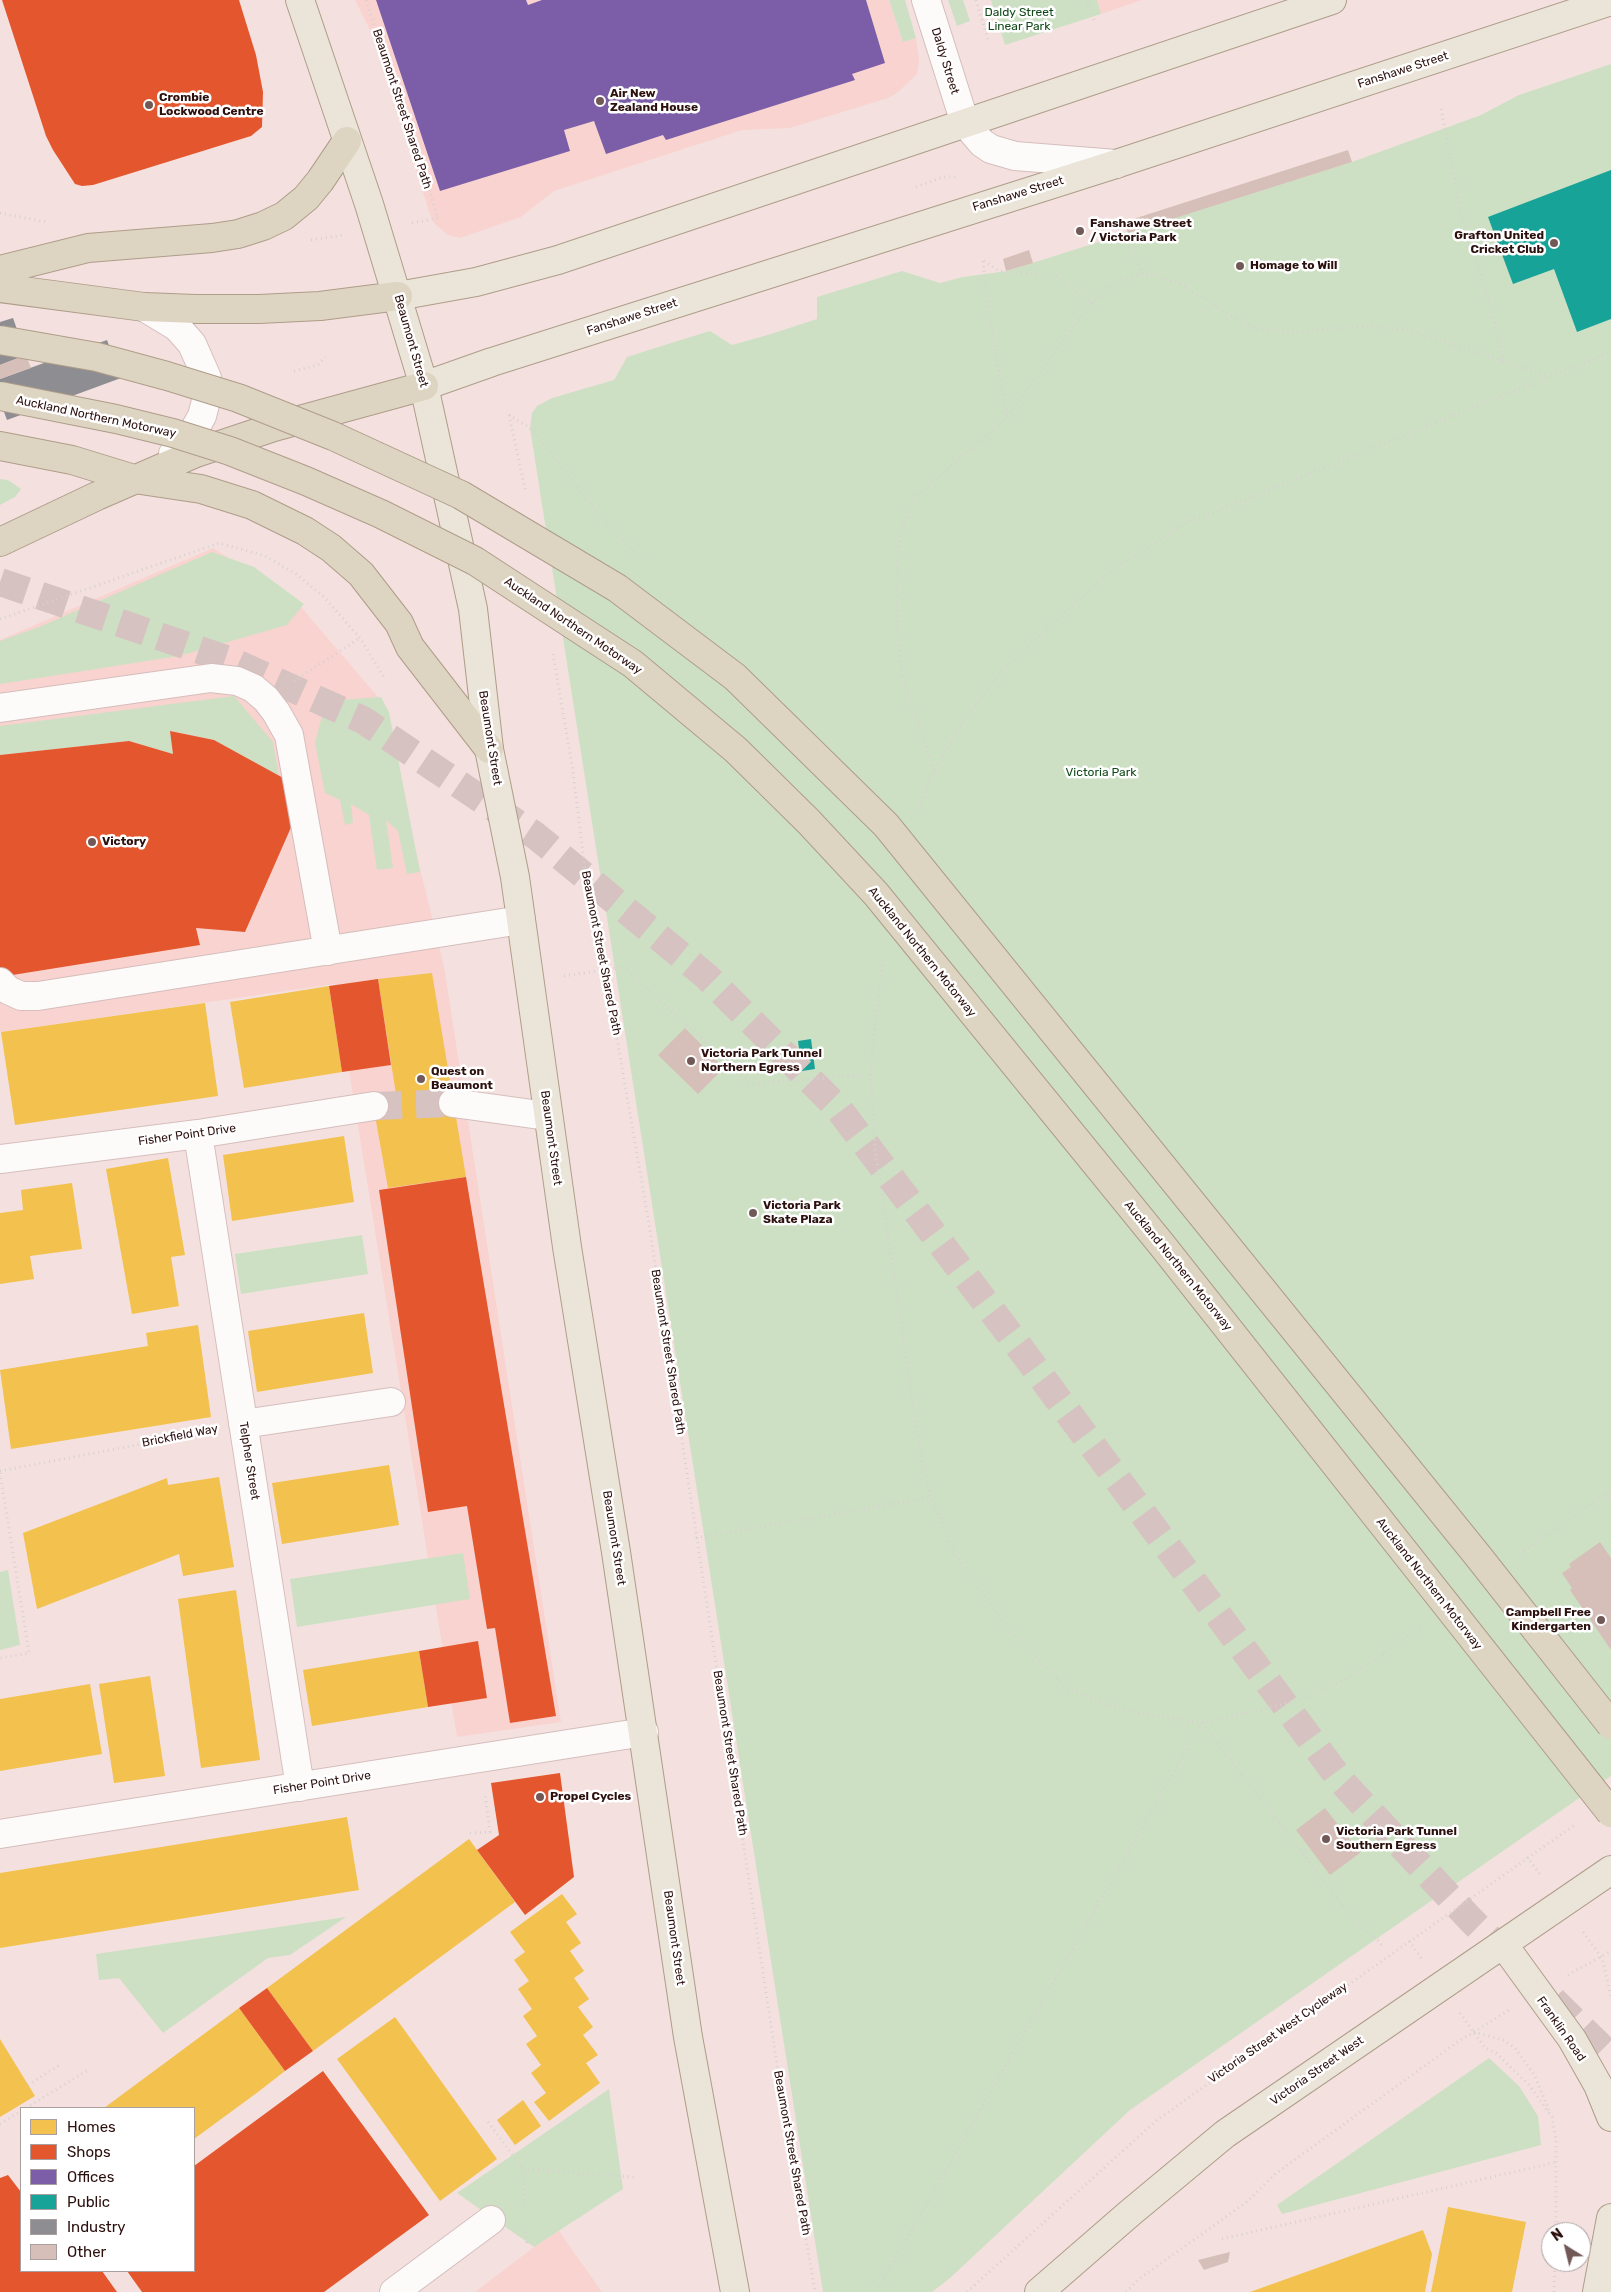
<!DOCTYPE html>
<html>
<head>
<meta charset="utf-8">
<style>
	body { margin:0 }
	#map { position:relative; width:1611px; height:2292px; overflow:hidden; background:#f4e1df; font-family:Rubik,sans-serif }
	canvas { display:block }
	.legend { position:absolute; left:20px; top:2107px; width:175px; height:165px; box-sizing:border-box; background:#fff; border:1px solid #aa9f9f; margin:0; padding:6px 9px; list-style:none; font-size:15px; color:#2b100e }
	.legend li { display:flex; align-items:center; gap:10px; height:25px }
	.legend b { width:25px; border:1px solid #aa9f9f }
	.north { position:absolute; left:1541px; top:2222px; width:50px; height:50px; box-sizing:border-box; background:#fff; border:1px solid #aa9f9f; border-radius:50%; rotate:324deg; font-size:14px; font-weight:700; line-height:20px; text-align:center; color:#2b100e }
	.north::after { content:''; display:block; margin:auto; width:18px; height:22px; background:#715957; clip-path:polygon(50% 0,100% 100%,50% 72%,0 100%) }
</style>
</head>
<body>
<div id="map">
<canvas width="1611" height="2292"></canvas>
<ul class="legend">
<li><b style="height:14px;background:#f2c14e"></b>Homes</li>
<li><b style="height:14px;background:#e4572e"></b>Shops</li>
<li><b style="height:14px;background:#7b5ea7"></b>Offices</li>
<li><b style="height:14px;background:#17a398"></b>Public</li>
<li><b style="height:14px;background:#8d8d92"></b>Industry</li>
<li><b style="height:14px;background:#d5bfb8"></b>Other</li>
</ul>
<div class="north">N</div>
</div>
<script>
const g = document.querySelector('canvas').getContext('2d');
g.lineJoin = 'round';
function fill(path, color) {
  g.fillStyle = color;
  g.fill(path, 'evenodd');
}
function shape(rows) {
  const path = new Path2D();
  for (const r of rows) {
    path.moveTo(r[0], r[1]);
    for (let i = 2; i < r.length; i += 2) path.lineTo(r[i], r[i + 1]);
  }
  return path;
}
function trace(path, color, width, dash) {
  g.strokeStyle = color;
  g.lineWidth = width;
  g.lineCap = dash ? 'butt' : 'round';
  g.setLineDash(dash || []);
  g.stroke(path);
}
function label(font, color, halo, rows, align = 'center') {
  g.font = font + ' Rubik,sans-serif';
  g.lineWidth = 5;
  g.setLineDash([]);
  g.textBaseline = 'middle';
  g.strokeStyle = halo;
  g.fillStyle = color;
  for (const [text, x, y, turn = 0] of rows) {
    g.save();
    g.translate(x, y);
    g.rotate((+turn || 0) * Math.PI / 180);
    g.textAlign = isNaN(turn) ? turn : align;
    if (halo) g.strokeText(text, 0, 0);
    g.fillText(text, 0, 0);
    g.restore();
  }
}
const built = shape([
	[355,0,889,0,903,42,916,38,919,60,917,74,897,93,888,98,790,128,742,130,554,191,521,217,460,238,448,235,435,224,430,214,372,34],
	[1097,0,1142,0,1101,14],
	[213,548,296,601,378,697,444,966,561,1722,457,1737,335,984,0,1032,0,640],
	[559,2231,602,2292,475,2292,534,2247]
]);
const green = shape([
	[889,0,905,0,916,38,903,42],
	[948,0,963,0,970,21,957,26],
	[991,0,1097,0,1101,14,1005,45],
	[1611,64,1611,1776,1130,2110,950,2278,932,2292,823,2292,530,428,532,413,537,406,552,398,614,380,627,357,671,343,710,331,732,345,771,334,817,319,817,297,902,271,940,283,963,277,1007,271,1352,162,1481,115,1519,95],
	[0,479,8,480,21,489,15,497,0,505],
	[212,552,254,567,304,604,287,625,179,656,0,684,0,641,39,627],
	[234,696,273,742,279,776,214,740,171,731,173,754,129,741,0,755,0,726],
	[381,697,389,712,420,872,407,874,398,831,386,820,393,868,377,870,369,815,351,804,353,823,345,825,340,800,325,793,315,743,326,701],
	[362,1235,368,1274,241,1294,235,1254],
	[463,1553,470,1599,297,1627,290,1579],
	[8,1570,20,1645,0,1650,0,1572],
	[346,1917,290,1955,268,1958,163,2033,119,1978,99,1980,96,1954],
	[1489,2058,1519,2086,1538,2116,1541,2145,1282,2214,1277,2205],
	[609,2089,623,2189,534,2247,457,2193]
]);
const homes = shape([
	[432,973,466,1177,388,1188,372,1099,396,1094,378,979],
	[329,986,342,1072,244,1088,230,1002],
	[205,1003,218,1096,15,1125,1,1032],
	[344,1136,354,1202,232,1221,223,1155],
	[168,1158,185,1255,171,1257,179,1306,132,1314,106,1169],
	[72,1183,82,1249,30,1256,34,1279,0,1284,0,1213,23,1210,21,1190],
	[364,1313,373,1373,257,1392,248,1331],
	[198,1325,211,1417,11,1449,0,1370,148,1346,146,1333],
	[389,1465,399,1525,282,1544,272,1483],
	[219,1477,234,1567,183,1576,179,1554,37,1609,23,1533,167,1478,168,1485],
	[236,1590,260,1760,201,1768,178,1599],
	[419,1651,428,1707,312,1726,303,1670],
	[150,1676,165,1776,114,1783,99,1684],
	[90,1684,102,1754,0,1771,0,1699],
	[347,1817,359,1890,0,1948,0,1873],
	[469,1839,515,1902,313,2051,267,1988],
	[562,1894,577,1914,566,1922,581,1943,570,1951,584,1971,574,1978,589,1999,578,2007,593,2027,583,2035,598,2055,586,2063,600,2083,549,2121,534,2102,546,2093,531,2073,541,2065,526,2044,537,2036,523,2016,532,2009,518,1989,529,1981,514,1960,525,1952,510,1932],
	[239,2008,285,2071,258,2092,194,2139,194,2108,104,2108],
	[395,2017,497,2159,440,2201,337,2059],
	[0,2039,35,2096,0,2117],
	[523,2100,541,2126,515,2145,497,2120],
	[1448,2207,1526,2222,1512,2292,1431,2292],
	[1423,2230,1432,2254,1425,2292,1250,2292]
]);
const shops = shape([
	[2,0,239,0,256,55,263,92,262,127,251,136,93,185,82,186,75,184,53,150,46,136],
	[170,731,214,740,307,791,245,932,196,928,200,945,0,977,0,755,129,741,173,754],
	[378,979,391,1065,342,1072,329,986],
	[466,1177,556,1716,510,1723,495,1628,487,1629,467,1506,428,1512,379,1190],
	[478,1641,487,1698,428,1707,419,1651],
	[560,1773,574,1877,525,1915,477,1850,499,1835,491,1783],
	[267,1988,313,2051,285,2071,239,2008],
	[323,2071,429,2215,324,2292,142,2292,127,2271,194,2271,194,2166],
	[8,2175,21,2192,21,2271,102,2271,117,2292,0,2292,0,2178]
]);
const offices = shape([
	[376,0,526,0,528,5,542,0,866,0,885,63,852,74,855,80,666,140,663,135,606,154,594,121,564,130,570,151,440,191]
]);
const public = shape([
	[1611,170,1611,319,1577,332,1554,269,1513,284,1488,217],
	[811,1039,815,1069,802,1071,798,1041]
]);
const industry = shape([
	[13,318,26,355,0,365,0,322],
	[107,340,121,378,7,420,0,401,0,379]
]);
const building = shape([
	[1348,150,1352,162,1128,233,1124,222],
	[1029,250,1033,263,1006,271,1003,259],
	[26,355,31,368,0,379,0,365],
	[685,1028,724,1068,698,1094,658,1055],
	[1600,1542,1611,1558,1611,1650,1570,1590,1572,1588,1562,1573,1571,1567,1569,1564],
	[1325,1808,1360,1853,1330,1875,1296,1830],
	[1230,2252,1228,2262,1204,2270,1198,2260]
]);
const minorTunnel = shape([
	[374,1106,453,1103]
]);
const highwayTunnel = shape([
	[0,582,229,660,363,720,536,836,706,976,838,1108,1020,1348,1342,1782,1471,1920,1515,1963],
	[1553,2000,1611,2057]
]);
const path = shape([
	[366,0,438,218,412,223],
	[976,0,988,39],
	[1087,0,1095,22],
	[1441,109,1461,212,1495,323,1504,362],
	[916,187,943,177,958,177],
	[0,213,46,222],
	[1119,229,1144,275],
	[311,240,344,235],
	[983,261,988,308,1007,418],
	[984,261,999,271,1056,276,1093,303],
	[294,371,318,365,325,357],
	[509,415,526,493],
	[509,415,530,428,539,438,610,529,643,561],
	[0,619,219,543,265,556,296,574,324,597,360,638,384,677],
	[553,654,572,765,585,869,605,969,650,1230,781,2091,815,2292],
	[294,681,360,638],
	[934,771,902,677,898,625,896,578,900,537,909,508,919,493,1007,418,1077,321,1102,292,1112,285,1133,276,1153,275,1181,284,1234,318,1260,329,1290,333,1365,326,1409,330,1548,376],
	[918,811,934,771,965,718,1002,671,1108,573,1184,524,1611,352],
	[883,960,873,1041,871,1074,875,1148,920,1450,931,1497,956,1555,1011,1633,1068,1689,1103,1703,1141,1714,1202,1723,1297,1701,1353,1675,1420,1628],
	[564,976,623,967,751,1084,871,1074],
	[0,1471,210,1431],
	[0,1473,29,1653,0,1658],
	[1606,1494,1611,1501],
	[696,1538,931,1497],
	[1520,1554,1611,1490],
	[1202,1723,1359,1926,1377,1939,1382,1946],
	[470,1833,490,1832,485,1793],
	[1302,1853,1309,1848],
	[1527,1857,1542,1877],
	[1583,1932,1602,1958,1611,1996],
	[1409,1941,1422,1959],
	[1568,1975,1611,1951],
	[1460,2013,1485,2048,1496,2053,1529,2085,1552,2117,1556,2139,1556,2232],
	[1474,2032,1503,2040,1515,2048,1535,2076,1550,2113],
	[28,2085,61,2064],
	[26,2108,90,2069],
	[488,2122,523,2169],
	[0,2124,21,2111],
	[523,2169,634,2177],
	[523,2169,525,2208],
	[526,2227,527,2245],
	[1222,2239,1557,2162],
	[876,2292,1202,1723],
	[967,2292,1157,2120,1576,1824],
	[1126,2292,1139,2279,1248,2201,1275,2174,1459,2041,1509,2010],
	[1554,2292,1555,2262]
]);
const minor = shape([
	[926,0,965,123,982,143,991,149,1015,156,1116,164],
	[144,307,177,327,192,344,207,378,207,397,202,416,193,432,173,454],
	[0,708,211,678,237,681,253,688,266,699,276,712,289,735,328,951],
	[0,982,8,990,21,996,38,996,521,920],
	[453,1103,547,1116],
	[198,1134,300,1787],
	[0,1159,198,1134,374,1106],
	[243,1424,391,1402],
	[0,1834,644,1732],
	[394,2292,491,2220]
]);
const major = shape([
	[300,0,369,204,424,386,473,609,489,749,515,877,567,1247,616,1552,688,2037,735,2292],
	[398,296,476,282,558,260,1332,0],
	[424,386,492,362,1116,164,1611,1],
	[1503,1944,1572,2039,1598,2085,1611,2117],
	[1039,2292,1130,2213,1225,2134,1611,1870],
	[1597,2292,1611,2218]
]);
const highway = shape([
	[0,270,88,248,212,238,238,234,263,226,284,216,306,198,320,181,347,141],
	[0,288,144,307,196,309,259,309,320,306,398,296],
	[0,446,72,460,134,479,201,489,252,505,305,531,331,548,361,574,399,623,410,647,489,749],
	[0,542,97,496,196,453,274,427,424,386]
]);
const highwayBridge = shape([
	[0,340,97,357,167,376,238,398,333,436,461,495,617,588,735,677,886,825,1478,1556,1611,1725],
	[0,396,116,419,173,433,230,451,306,481,381,514,475,561,633,664,736,750,809,822,876,894,1162,1245,1611,1813]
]);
const markers = [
	[600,101,5,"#715957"],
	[149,105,5,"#715957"],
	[1080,231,5,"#715957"],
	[1554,243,5,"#715957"],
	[1240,266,5,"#715957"],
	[92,842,5,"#715957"],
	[691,1061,5,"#715957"],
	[421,1079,5,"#715957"],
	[753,1213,5,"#715957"],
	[1601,1620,5,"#715957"],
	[540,1797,5,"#715957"],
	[1326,1839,5,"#715957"]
];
const parkNames = [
	["Daldy Street",1019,13],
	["Linear Park",1019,27],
	["Victoria Park",1101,773]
];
const streetNames = [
	["Daldy Street",945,61,73],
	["Fanshawe Street",1403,70,-18],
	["Beaumont Street Shared Path",402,109,72],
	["Fanshawe Street",1018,194,-17],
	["Fanshawe Street",632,317,-18],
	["Beaumont Street",411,341,74],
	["Auckland Northern Motorway",96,417,12],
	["Auckland Northern Motorway",573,626,34],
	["Beaumont Street",490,738,81],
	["Auckland Northern Motorway",922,952,51],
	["Beaumont Street Shared Path",601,953,79],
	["Fisher Point Drive",187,1135,-8],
	["Beaumont Street",551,1138,82],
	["Auckland Northern Motorway",1178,1266,51],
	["Beaumont Street Shared Path",668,1352,81],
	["Brickfield Way",180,1436,-11],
	["Telpher Street",249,1461,81],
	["Beaumont Street",614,1538,81],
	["Auckland Northern Motorway",1429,1584,52],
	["Beaumont Street Shared Path",730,1753,81],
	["Fisher Point Drive",322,1783,-9],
	["Beaumont Street",674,1938,82],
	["Franklin Road",1561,2029,55],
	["Victoria Street West Cycleway",1278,2033,-35],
	["Victoria Street West",1317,2071,-35],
	["Beaumont Street Shared Path",792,2153,80]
];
const poiNames = [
	["Air New",610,94],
	["Zealand House",610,108],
	["Crombie",159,98],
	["Lockwood Centre",159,112],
	["Fanshawe Street",1090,224],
	["/ Victoria Park",1090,238],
	["Grafton United",1544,236,"right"],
	["Cricket Club",1544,250,"right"],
	["Homage to Will",1250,266],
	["Victory",102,842],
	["Victoria Park Tunnel",701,1054],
	["Northern Egress",701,1068],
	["Quest on",431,1072],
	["Beaumont",431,1086],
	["Victoria Park",763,1206],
	["Skate Plaza",763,1220],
	["Campbell Free",1591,1613,"right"],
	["Kindergarten",1591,1627,"right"],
	["Propel Cycles",550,1797],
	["Victoria Park Tunnel",1336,1832],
	["Southern Egress",1336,1846]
];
fill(built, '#f9d3cf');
fill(green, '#cde0c4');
fill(homes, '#f2c14e');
fill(shops, '#e4572e');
fill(offices, '#7b5ea7');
fill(public, '#17a398');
fill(industry, '#8d8d92');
fill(building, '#d5bfb8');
trace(minorTunnel, '#d6c2c0', 28, [28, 14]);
trace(highwayTunnel, '#d6c2c0', 28, [28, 14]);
trace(minor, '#d5bebc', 30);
trace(major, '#ae9d89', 30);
trace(highway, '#ae9d89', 30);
trace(path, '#d7d1d0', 3, [1, 4]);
trace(minor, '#fdfafa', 28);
trace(major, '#ebe4d8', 28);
trace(highway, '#ded4c2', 28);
trace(highwayBridge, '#ae9d89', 30, []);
trace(highwayBridge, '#ded4c2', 28);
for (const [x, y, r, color] of markers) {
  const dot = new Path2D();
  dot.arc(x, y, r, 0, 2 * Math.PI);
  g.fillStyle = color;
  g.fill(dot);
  trace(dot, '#fff', 2);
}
label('12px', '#114818', '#fff', parkNames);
label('12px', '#2b100e', '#fff', streetNames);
label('bold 12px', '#2b100e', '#fff', poiNames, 'left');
</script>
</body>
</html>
